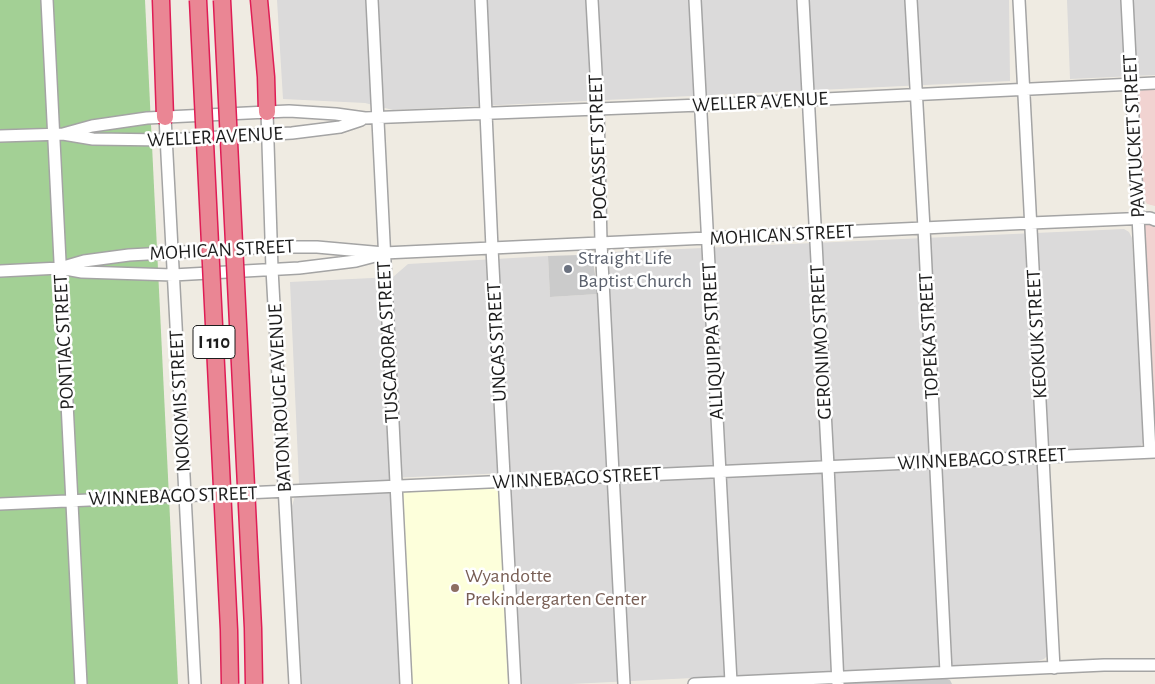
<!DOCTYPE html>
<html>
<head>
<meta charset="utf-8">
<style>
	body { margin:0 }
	canvas { display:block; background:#efebe2 }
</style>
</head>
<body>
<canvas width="1155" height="684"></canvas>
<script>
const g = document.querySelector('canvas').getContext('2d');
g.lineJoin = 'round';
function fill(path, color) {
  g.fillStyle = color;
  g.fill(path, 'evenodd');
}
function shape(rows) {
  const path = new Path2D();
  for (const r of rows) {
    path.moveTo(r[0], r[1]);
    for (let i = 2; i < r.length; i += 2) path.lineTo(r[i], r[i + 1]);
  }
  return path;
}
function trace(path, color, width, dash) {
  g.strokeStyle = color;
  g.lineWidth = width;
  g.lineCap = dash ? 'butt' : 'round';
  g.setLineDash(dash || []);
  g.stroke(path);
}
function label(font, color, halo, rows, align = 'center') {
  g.font = font + ' "Alegreya Sans",sans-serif';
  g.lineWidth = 5;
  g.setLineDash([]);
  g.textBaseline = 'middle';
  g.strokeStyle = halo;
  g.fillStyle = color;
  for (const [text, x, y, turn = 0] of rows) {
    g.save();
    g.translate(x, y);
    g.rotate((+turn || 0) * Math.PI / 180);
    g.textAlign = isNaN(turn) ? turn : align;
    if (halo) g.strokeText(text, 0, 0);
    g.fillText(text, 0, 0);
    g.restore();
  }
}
const residential = shape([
	[277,0,1009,0,1010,81,393,110,365,103,283,99],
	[1067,0,1155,0,1155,75,1070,79],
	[1124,229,1129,232,1132,238,1144,441,1141,446,1138,447,1039,452,1049,651,1047,656,1044,659,1038,661,571,684,523,684,520,682,506,473,389,478,400,684,302,684,292,506,299,483,290,282,393,277,408,264,548,256,550,297,598,294,606,294,606,262,611,254,614,252]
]);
const commercial = shape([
	[1146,89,1155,89,1155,206,1147,204,1142,195,1137,95,1140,91],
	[1138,219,1155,220,1155,452]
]);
const education = shape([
	[496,486,499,489,508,684,411,684,402,494,406,490]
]);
const religious = shape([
	[579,255,589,257,593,261,598,294,550,297,548,256],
	[944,678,950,680,952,684,841,684,844,682]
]);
const forest = shape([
	[0,0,145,0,178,684,0,684]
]);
const minor = shape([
	[47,0,81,684],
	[372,0,406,684],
	[481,0,492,248,515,684],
	[592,0,598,109,601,243,624,684],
	[695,0,731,682],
	[803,0,828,466,838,684],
	[911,0,924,228,946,672],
	[1019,0,1054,668],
	[1127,0,1150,452],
	[267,112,272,269,295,684],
	[165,117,195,684],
	[63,134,92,126,147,118,267,112,289,111,336,114,365,118,701,105,1155,83],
	[0,136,63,134,93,139,166,140,292,133,340,127,361,120],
	[60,268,84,261,129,255,272,247,317,247,384,253,1031,223,1150,218,1155,220],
	[0,271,60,268,82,272,173,275,299,268,356,261,379,255],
	[0,504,1155,452],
	[694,684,1104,665,1155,665]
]);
const highway = shape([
	[161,0,165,117],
	[259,0,266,77,267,112]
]);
const highwayBridge = shape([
	[198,0,229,630,230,684],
	[222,0,253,628,254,684]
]);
const markers = [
	[568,269,5,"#6b7280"],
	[455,588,5,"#8d6e63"]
];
const shields = [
	[214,342,42]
];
const shieldNames = [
	["I 110",214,342]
];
const streetNames = [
	["WELLER AVENUE",760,102,-3],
	["PAWTUCKET STREET",1134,136,-93],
	["WELLER AVENUE",215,137,-3],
	["POCASSET STREET",598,147,-92],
	["MOHICAN STREET",782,235,-3],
	["MOHICAN STREET",222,250,-3],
	["KEOKUK STREET",1037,334,-93],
	["TOPEKA STREET",929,336,-93],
	["ALLIQUIPPA STREET",713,341,-93],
	["PONTIAC STREET",64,342,-93],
	["TUSCARORA STREET",388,342,-93],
	["UNCAS STREET",497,342,-93],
	["GERONIMO STREET",821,342,-93],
	["BATON ROUGE AVENUE",280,398,-93],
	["NOKOMIS STREET",180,401,-93],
	["WINNEBAGO STREET",982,459,-3],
	["WINNEBAGO STREET",577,478,-3],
	["WINNEBAGO STREET",173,496,-2]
];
const worshipNames = [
	["Straight Life",578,258],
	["Baptist Church",578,281]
];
const educationNames = [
	["Wyandotte",465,576],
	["Prekindergarten Center",465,599]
];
fill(residential, '#dbdada');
fill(commercial, '#f1d3d1');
fill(education, '#fdffdb');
fill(religious, '#cbcbcb');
fill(forest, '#a3d095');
trace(minor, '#a4a4a4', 14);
trace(highway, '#df1d55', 19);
trace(minor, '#fff', 11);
trace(highway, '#ea8694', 16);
trace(highwayBridge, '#df1d55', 19, []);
trace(highwayBridge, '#ea8694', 16);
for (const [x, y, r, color] of markers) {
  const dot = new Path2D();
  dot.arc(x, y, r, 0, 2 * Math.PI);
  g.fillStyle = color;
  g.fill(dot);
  trace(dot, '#fff', 2);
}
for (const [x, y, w] of shields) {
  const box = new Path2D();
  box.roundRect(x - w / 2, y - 16.5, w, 33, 4);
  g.fillStyle = '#fff';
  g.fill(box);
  trace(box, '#1d1d1d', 1);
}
label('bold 19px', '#1d1d1d', null, shieldNames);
label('20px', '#1d1d1d', '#fff', streetNames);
label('20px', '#5b616d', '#fff', worshipNames, 'left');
label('20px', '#785e54', '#fff', educationNames, 'left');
</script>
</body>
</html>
